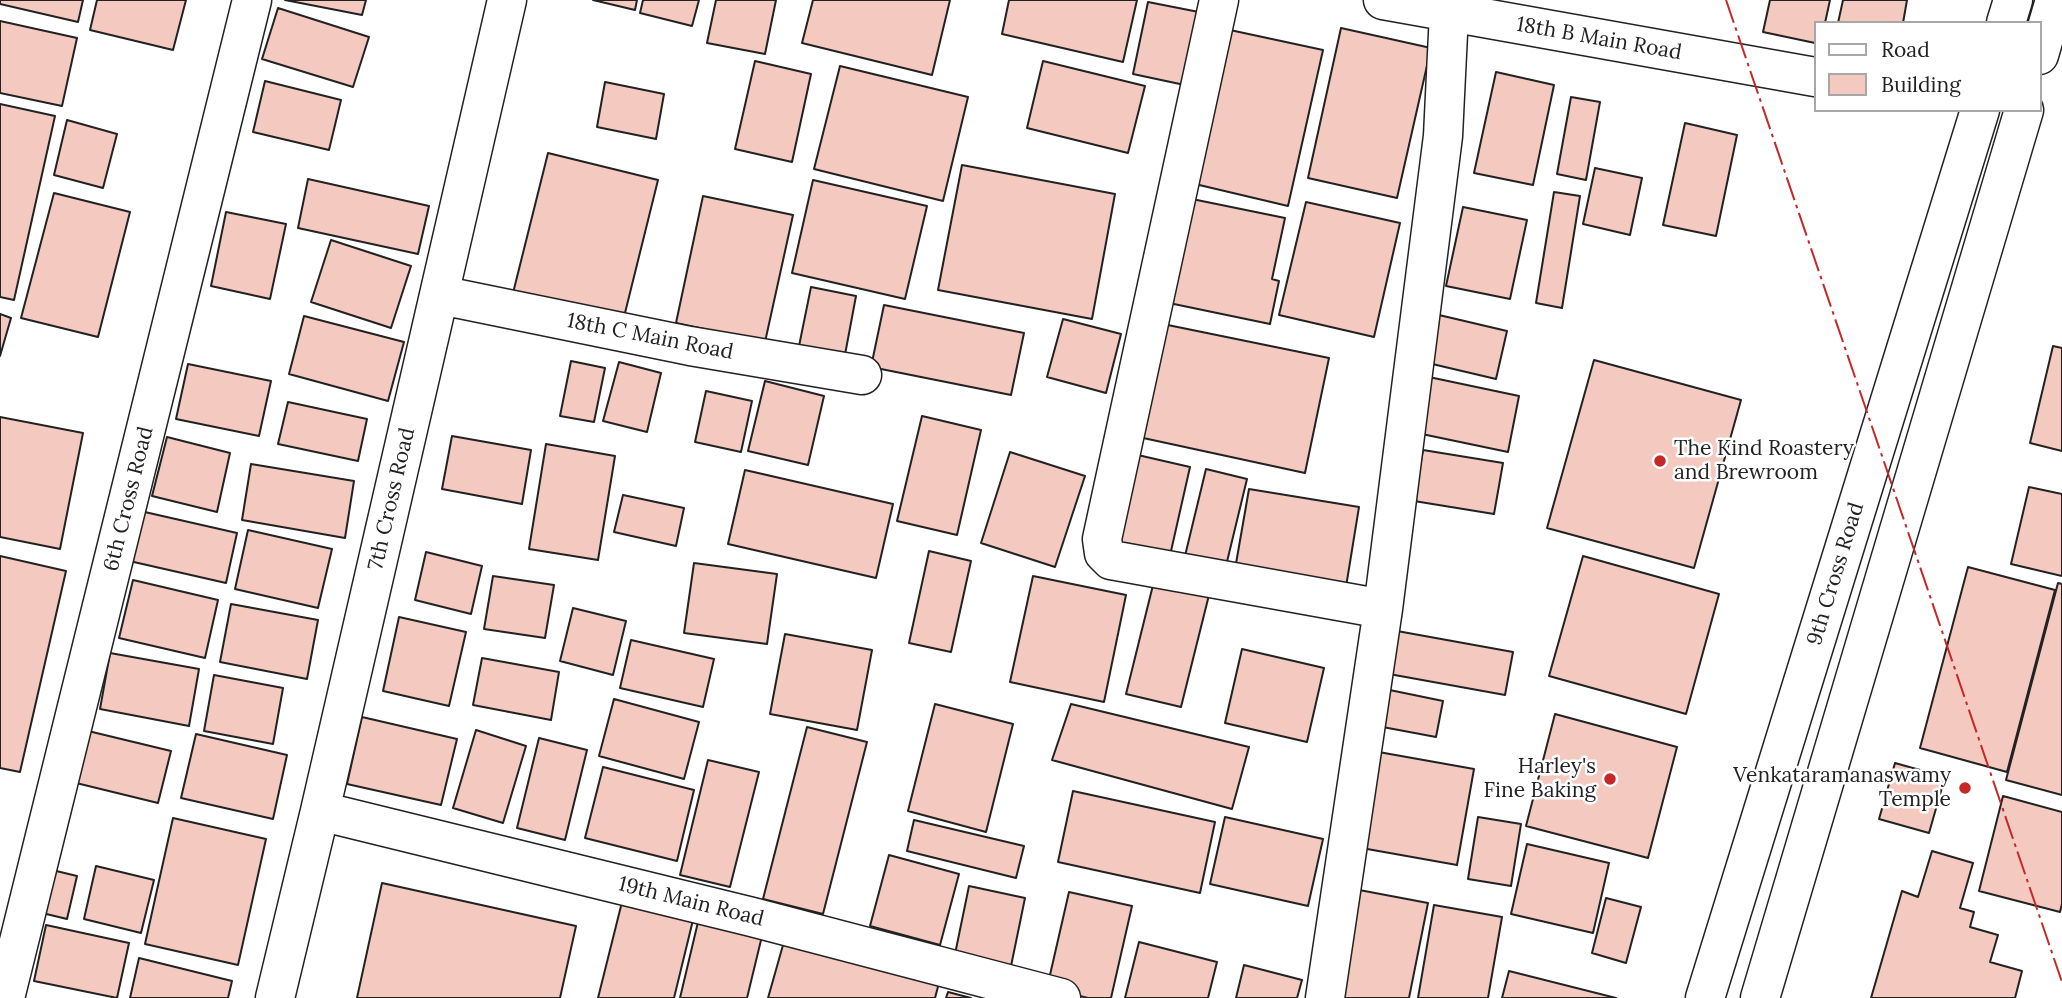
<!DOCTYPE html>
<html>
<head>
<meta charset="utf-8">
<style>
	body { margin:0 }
	#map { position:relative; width:2062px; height:998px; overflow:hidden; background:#fff; font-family:Lora,serif }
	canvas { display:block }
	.legend { position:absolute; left:1814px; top:21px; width:228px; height:91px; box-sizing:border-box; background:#fff; border:2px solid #a7a7a7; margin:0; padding:9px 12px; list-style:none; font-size:21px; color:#222 }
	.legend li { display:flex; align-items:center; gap:14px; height:35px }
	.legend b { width:35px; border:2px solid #a7a7a7 }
</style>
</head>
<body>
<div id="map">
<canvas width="2062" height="998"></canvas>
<ul class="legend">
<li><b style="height:9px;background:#fff"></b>Road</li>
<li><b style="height:19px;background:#f3c9c0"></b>Building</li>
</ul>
</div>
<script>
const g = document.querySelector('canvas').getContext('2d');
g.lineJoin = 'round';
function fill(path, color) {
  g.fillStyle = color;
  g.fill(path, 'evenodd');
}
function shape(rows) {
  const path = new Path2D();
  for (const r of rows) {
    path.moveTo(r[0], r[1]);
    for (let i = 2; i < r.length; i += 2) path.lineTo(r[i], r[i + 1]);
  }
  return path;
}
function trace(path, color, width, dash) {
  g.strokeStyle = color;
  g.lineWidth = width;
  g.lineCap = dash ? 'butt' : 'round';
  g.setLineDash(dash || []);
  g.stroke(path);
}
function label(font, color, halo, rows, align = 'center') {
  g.font = font + ' Lora,serif';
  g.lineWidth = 5;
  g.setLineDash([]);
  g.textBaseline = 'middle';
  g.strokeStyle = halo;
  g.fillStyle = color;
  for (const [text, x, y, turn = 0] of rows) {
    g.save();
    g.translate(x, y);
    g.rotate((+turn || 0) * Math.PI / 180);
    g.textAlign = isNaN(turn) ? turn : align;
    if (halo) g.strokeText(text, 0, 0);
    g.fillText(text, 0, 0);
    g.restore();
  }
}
const building = shape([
	[0,0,83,0,78,22,0,4,0,0],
	[97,0,186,0,173,50,90,30,97,0],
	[285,0,366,0,362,15,285,0],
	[593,0,637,0,635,10,593,0],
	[643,0,699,0,692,26,640,13,643,0],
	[716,0,776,0,765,54,707,43,716,0],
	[813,0,950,0,932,75,802,43,813,0],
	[1009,0,1137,0,1123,62,1002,34,1009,0],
	[1770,0,1830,0,1825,23,1815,23,1815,43,1763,32,1770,0],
	[1843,0,1907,0,1903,23,1838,23,1843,0],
	[1148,2,1209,14,1194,87,1133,74,1148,2],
	[278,8,369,37,353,87,262,59,278,8],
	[0,21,77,38,62,106,0,93,0,21],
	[1341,28,1431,48,1397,198,1308,178,1341,28],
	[1230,30,1323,50,1288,206,1195,184,1230,30],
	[755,61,811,74,792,162,735,149,755,61],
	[1043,61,1145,86,1128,153,1027,128,1043,61],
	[840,66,968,97,943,201,814,169,840,66],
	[1496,72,1554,85,1533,185,1474,173,1496,72],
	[265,81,341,100,329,150,253,132,265,81],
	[605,82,664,94,656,139,597,127,605,82],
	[1571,97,1600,102,1586,180,1557,174,1571,97],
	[0,104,55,116,14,300,0,297,0,104],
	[67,120,117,134,103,188,54,175,67,120],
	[1685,123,1737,135,1716,236,1663,225,1685,123],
	[548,153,658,180,623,321,513,293,548,153],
	[962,165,1115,194,1092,319,938,290,962,165],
	[1595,168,1642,178,1630,235,1583,224,1595,168],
	[308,179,429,206,418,254,298,228,308,179],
	[813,180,927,206,905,299,792,273,813,180],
	[1554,192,1580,196,1562,308,1536,303,1554,192],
	[54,193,130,212,98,337,21,318,54,193],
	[703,196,793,215,765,342,676,323,703,196],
	[1192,199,1285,218,1272,279,1279,281,1270,324,1169,303,1192,199],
	[1306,202,1400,223,1374,337,1279,315,1306,202],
	[1463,207,1527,220,1510,299,1446,286,1463,207],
	[226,212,286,224,270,299,211,286,226,212],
	[331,240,411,266,391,328,311,302,331,240],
	[811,287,856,296,844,360,798,351,811,287],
	[884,305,1024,333,1011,395,871,367,884,305],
	[0,314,11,318,0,356,0,314],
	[1439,315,1507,331,1496,379,1428,363,1439,315],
	[304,316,404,342,388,401,289,374,304,316],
	[1063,319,1121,334,1106,393,1047,377,1063,319],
	[1158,323,1329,358,1305,473,1134,436,1158,323],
	[2053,346,2062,348,2062,451,2030,443,2053,346],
	[1594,360,1741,400,1694,568,1547,528,1594,360],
	[571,361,605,368,594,422,560,416,571,361],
	[619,362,661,373,647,432,603,421,619,362],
	[188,364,271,381,259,436,176,419,188,364],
	[1429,377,1519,396,1508,452,1417,433,1429,377],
	[765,381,824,396,808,465,748,451,765,381],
	[706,391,752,401,741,452,695,442,706,391],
	[288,402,367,419,358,461,278,444,288,402],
	[922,416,981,430,957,535,897,521,922,416],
	[0,417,83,433,60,549,0,537,0,417],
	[452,436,531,450,522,504,442,489,452,436],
	[167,437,230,453,217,512,152,496,167,437],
	[546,444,615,456,598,560,529,549,546,444],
	[1423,450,1503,463,1494,514,1414,501,1423,450],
	[1010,452,1085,476,1055,567,981,543,1010,452],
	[1129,453,1190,467,1169,560,1108,546,1129,453],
	[251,464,354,481,345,538,242,520,251,464],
	[1206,469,1247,479,1225,570,1184,560,1206,469],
	[745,470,893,504,876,578,728,544,745,470],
	[2029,487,2062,494,2062,576,2011,564,2029,487],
	[1249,489,1359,507,1345,593,1234,575,1249,489],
	[623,495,684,508,676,546,614,532,623,495],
	[136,510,237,533,226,583,125,560,136,510],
	[248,530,332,549,318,608,235,589,248,530],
	[929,551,971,561,951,652,909,643,929,551],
	[426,552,482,566,471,614,415,600,426,552],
	[0,556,66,571,20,772,0,768,0,556],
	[1583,556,1719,594,1686,714,1549,676,1583,556],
	[694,563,777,574,767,644,684,633,694,563],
	[1968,567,2055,590,2007,772,1920,748,1968,567],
	[493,576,554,585,545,638,484,629,493,576],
	[1033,576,1126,595,1104,702,1010,682,1033,576],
	[133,580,218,600,205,658,119,638,133,580],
	[1154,581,1209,595,1181,707,1126,694,1154,581],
	[2058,583,2062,584,2062,795,2006,780,2058,583],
	[231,604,318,620,307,679,220,662,231,604],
	[573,608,626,621,613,675,560,661,573,608],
	[399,617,466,632,449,706,383,691,399,617],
	[1386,629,1513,652,1505,695,1378,672,1386,629],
	[785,634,872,650,857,730,770,714,785,634],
	[631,640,714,659,703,707,620,688,631,640],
	[1242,649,1324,668,1307,742,1225,723,1242,649],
	[110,653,199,669,189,726,100,709,110,653],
	[482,658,559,672,551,720,473,705,482,658],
	[214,675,283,688,273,744,204,731,214,675],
	[1380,688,1443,701,1436,737,1372,725,1380,688],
	[614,699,699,722,684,779,599,756,614,699],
	[935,704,1013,724,986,832,908,811,935,704],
	[1071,704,1249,747,1232,809,1052,760,1071,704],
	[1555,714,1677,747,1648,858,1526,826,1555,714],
	[362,717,457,739,441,805,347,784,362,717],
	[807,727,867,742,823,914,763,899,807,727],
	[84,730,171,751,158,803,72,782,84,730],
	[476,730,526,746,503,823,453,808,476,730],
	[196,734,287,755,273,819,181,798,196,734],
	[539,738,587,750,565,840,517,828,539,738],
	[1373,751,1474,769,1457,865,1356,847,1373,751],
	[708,760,759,772,730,887,680,875,708,760],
	[1895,763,1945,777,1929,833,1879,819,1895,763],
	[603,767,694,790,677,861,585,838,603,767],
	[1073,791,1215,822,1200,893,1058,862,1073,791],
	[2003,796,2062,812,2062,904,2060,912,1979,891,2003,796],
	[1225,817,1323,839,1308,906,1210,884,1225,817],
	[1478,817,1521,824,1511,886,1468,879,1478,817],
	[173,818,266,839,238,965,145,944,173,818],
	[914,820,1024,846,1016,878,907,851,914,820],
	[1527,844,1609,863,1593,933,1511,914,1527,844],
	[1932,851,1973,863,1960,908,1974,912,1970,927,1998,935,1990,962,2022,971,2015,998,1871,998,1902,891,1918,897,1932,851],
	[889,855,959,874,940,945,870,926,889,855],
	[96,866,154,880,141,933,84,919,96,866],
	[48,869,77,876,67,919,38,912,48,869],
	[382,883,576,926,560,998,357,998,382,883],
	[969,886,1025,898,1010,971,954,959,969,886],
	[1354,889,1428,903,1409,998,1332,998,1354,889],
	[1069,892,1132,906,1111,998,1088,998,1047,988,1069,892],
	[1606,898,1641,907,1626,963,1592,953,1606,898],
	[622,902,693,920,674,998,598,998,622,902],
	[1434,905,1502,917,1488,998,1418,998,1434,905],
	[698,922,762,936,747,998,680,998,698,922],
	[46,925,129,943,117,998,34,981,46,925],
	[785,938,940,979,935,998,768,998,785,938],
	[1139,942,1217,962,1208,998,1125,998,1139,942],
	[139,958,232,981,228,998,130,998,139,958],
	[1244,965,1302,980,1297,998,1236,998,1244,965],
	[1509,971,1616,998,1502,998,1509,971],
	[948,992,971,998,946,998,948,992]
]);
const minor = shape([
	[1219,0,1102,539,1104,553,1111,560,1383,609],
	[1383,0,1815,77],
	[440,295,690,346,862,375],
	[320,811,752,917,1061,998],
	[5,998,252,0],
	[275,998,320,811,507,0],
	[1325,998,1383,609,1443,136,1449,13]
]);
const secondary = shape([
	[2006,23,2013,0],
	[2039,55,2055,0],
	[1705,998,1980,110],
	[1760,998,2024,110]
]);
const power = shape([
	[1726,0,2062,982]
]);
const markers = [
	[1660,461,7,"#c62828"],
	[1610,779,7,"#c62828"],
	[1965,788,7,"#c62828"]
];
const streetNames = [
	["18th B Main Road",1599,39,10],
	["18th C Main Road",650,337,11],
	["6th Cross Road",129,499,-76],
	["7th Cross Road",392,499,-77],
	["9th Cross Road",1836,574,-73],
	["19th Main Road",691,902,14]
];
const poiNames = [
	["The Kind Roastery",1674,449,"left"],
	["and Brewroom",1674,473,"left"],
	["Harley's",1596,767],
	["Fine Baking",1596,791],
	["Venkataramanaswamy",1951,776],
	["Temple",1951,800]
];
fill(building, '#f3c9c0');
trace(building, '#222', 2);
trace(minor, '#222', 41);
trace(secondary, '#222', 41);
trace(minor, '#fff', 38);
trace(secondary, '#fff', 38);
trace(power, '#c62828', 2, [24, 5, 3.5, 5]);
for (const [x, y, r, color] of markers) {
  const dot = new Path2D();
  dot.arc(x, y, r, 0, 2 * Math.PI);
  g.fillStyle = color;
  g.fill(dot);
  trace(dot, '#fff', 2.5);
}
label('21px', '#222', '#fff', streetNames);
label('21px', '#222', '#fff', poiNames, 'right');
</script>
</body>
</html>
